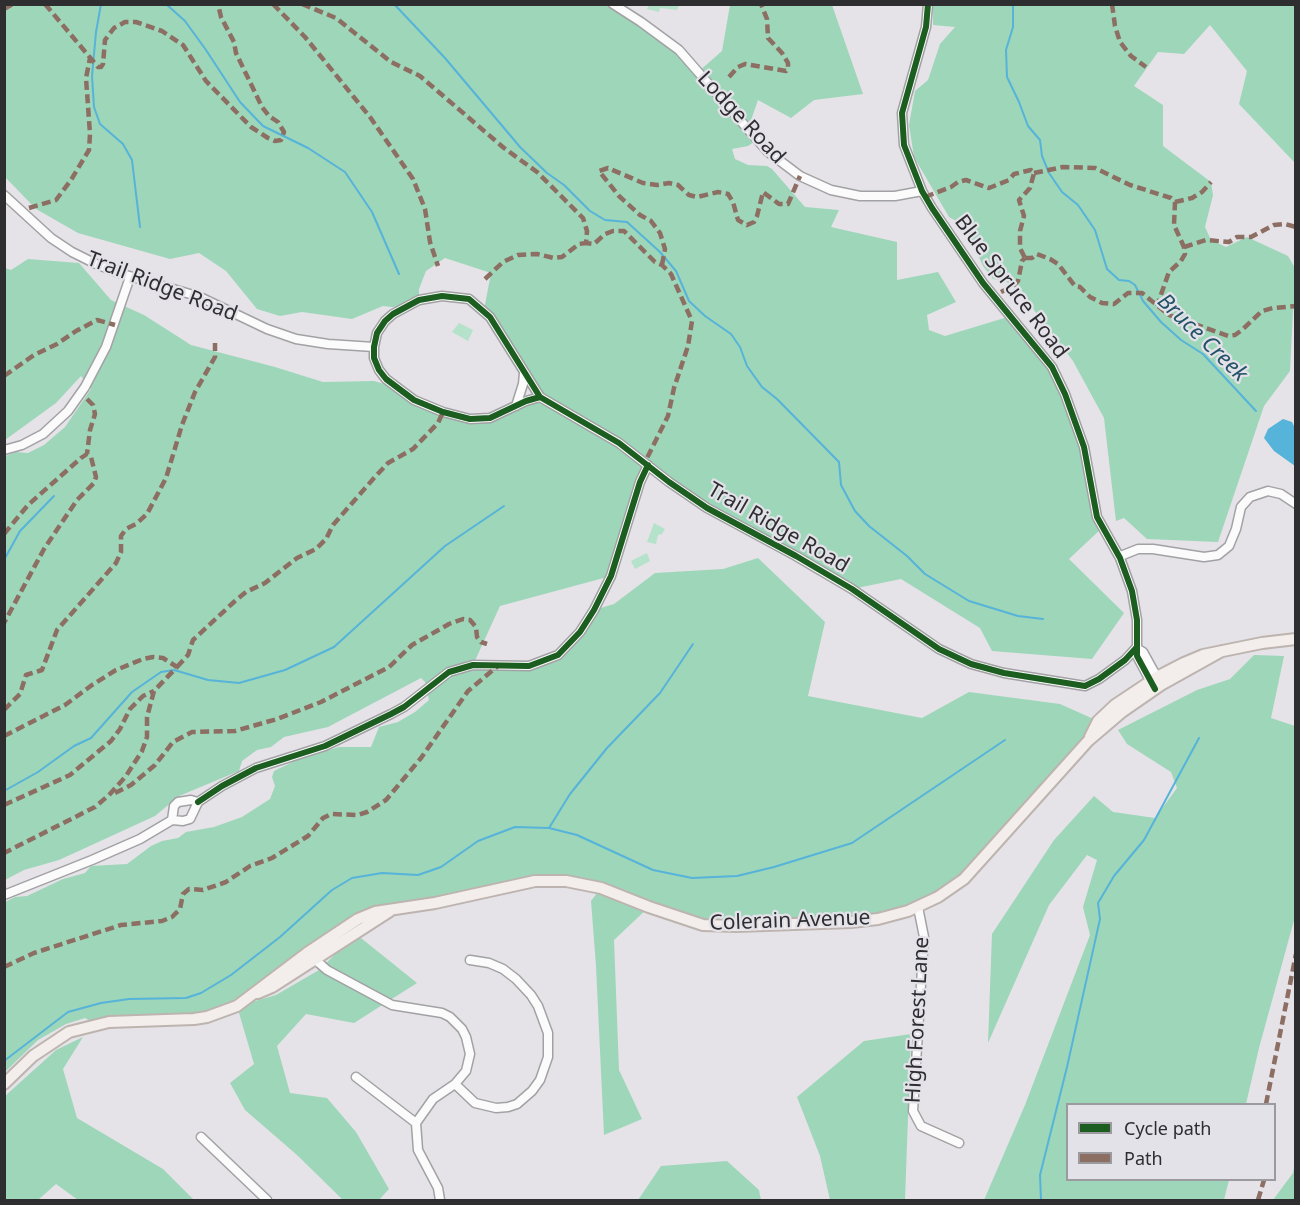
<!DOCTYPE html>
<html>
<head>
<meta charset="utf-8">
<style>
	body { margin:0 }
	#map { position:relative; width:1300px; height:1205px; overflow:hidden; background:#e5e3e8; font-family:"Noto Sans",sans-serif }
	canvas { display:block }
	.frame { position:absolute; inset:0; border:6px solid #2e2d2f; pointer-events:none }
	.legend { position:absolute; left:1066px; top:1103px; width:210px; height:78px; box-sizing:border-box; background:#e4e2e9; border:2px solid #9b9a9f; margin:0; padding:8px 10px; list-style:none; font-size:18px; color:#2e2d2f }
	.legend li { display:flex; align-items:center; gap:12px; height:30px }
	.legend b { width:30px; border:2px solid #9b9a9f }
</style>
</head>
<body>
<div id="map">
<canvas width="1300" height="1205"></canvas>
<div class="frame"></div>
<ul class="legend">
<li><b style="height:8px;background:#1b5e20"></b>Cycle path</li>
<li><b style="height:8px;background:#8d6e63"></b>Path</li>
</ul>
</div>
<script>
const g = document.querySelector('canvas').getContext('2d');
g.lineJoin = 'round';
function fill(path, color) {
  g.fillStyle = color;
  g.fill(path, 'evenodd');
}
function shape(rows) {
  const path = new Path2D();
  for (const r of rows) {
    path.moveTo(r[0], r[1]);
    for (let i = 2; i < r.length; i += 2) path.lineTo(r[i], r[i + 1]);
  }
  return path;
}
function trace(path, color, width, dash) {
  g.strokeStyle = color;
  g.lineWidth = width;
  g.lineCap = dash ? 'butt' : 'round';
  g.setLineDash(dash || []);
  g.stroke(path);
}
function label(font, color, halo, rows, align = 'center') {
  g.font = font + ' "Noto Sans",sans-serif';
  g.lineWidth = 4.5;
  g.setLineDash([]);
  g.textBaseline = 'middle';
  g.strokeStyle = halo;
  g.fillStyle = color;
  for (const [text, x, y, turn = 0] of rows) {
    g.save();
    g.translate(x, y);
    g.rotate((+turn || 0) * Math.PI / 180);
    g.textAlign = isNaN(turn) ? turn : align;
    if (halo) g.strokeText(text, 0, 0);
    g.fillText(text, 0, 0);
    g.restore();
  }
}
const green = shape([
	[649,5,649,4,679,5,677,10,660,8,659,12,647,9],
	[459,323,473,330,468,341,452,332],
	[654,523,665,529,662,534,658,535,656,544,647,542],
	[647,553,650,561,635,569,631,561]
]);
const forest = shape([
	[5,5,613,5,671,42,698,72,722,51,730,5,832,5,863,94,814,100,791,118,758,100,748,129,757,140,748,146,732,149,735,159,748,165,767,166,772,169,805,207,839,210,831,227,897,242,897,280,938,272,956,302,927,315,929,330,945,336,1011,316,1037,347,1065,394,1102,528,1069,559,1124,613,1092,659,992,651,980,628,901,579,852,589,729,520,648,465,611,576,500,606,473,665,520,666,558,655,594,610,614,604,655,573,723,569,758,558,825,622,808,696,922,718,969,692,1060,704,1098,721,964,879,895,914,703,925,649,907,614,940,619,1070,642,1119,604,1135,596,966,591,901,601,888,566,881,375,912,241,1005,276,995,319,970,356,934,417,983,354,1023,306,1014,277,1046,290,1093,327,1098,356,1132,389,1189,379,1200,343,1200,297,1155,245,1110,230,1083,254,1064,237,1006,222,1012,95,1024,85,1018,66,1024,38,1040,5,1072,5,902,15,897,27,896,63,879,85,873,91,866,127,864,151,846,162,841,178,838,186,832,214,827,242,817,270,799,275,786,272,777,274,771,297,760,339,747,371,747,379,727,398,722,415,712,429,700,425,682,421,678,328,727,284,737,271,747,257,750,242,761,239,771,179,796,155,816,59,860,24,870,5,880,5,456,16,452,28,453,44,445,65,427,91,389,81,376,56,403,5,440,5,268,11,270,28,259,79,263,111,300,144,315,191,345,275,367,323,382,374,381,394,387,414,400,478,420,540,397,484,310,491,273,445,258,426,271,419,289,419,300,400,308,383,306,352,319,302,312,280,316,257,309,226,271,199,253,170,259,78,233,36,209,5,177],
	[933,5,1295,5,1295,163,1239,104,1247,71,1210,25,1184,54,1158,52,1134,86,1163,105,1163,146,1211,182,1213,195,1205,227,1211,240,1226,247,1247,237,1288,256,1295,268,1296,303,1293,310,1290,371,1264,406,1218,542,1147,539,1124,518,1116,521,1104,418,1073,361,1036,313,1018,285,993,279,983,266,965,226,949,217,914,157,909,125,915,91,928,80,940,44,955,27,933,25],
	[1254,655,1284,656,1271,718,1295,726,1296,913,1259,1048,1246,1104,1068,1104,1068,1180,1229,1180,1224,1200,984,1200,1025,1105,1090,935,1083,907,1097,860,1087,855,1049,905,988,1043,992,934,1054,840,1094,796,1113,812,1155,818,1177,788,1171,772,1127,744,1118,730,1197,690,1230,679],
	[911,1034,905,1200,830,1200,820,1156,797,1097,864,1041],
	[83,1037,63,1069,77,1118,163,1169,194,1200,78,1200,56,1184,38,1200,5,1200,5,1096,56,1050],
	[727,1161,759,1190,761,1200,638,1200,661,1166],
	[1295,1163,1295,1200,1273,1200,1293,1173]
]);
const water = shape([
	[1283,419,1292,422,1295,428,1295,466,1274,451,1264,438,1268,429]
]);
const stream = shape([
	[101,4,96,32,92,76,94,107,100,124,123,144,132,160,140,227],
	[166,4,185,21,206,50,240,102,263,126,308,148,345,172,372,212,399,274],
	[394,4,445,58,520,147,547,173,564,185,590,211,605,220,627,222,660,252,676,271,689,301,705,316,731,334,740,347,747,366,762,387,777,399,839,462,841,485,855,511,869,526,907,556,925,574,969,601,1018,616,1043,619],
	[1013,4,1013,27,1006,50,1007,77,1019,102,1028,126,1040,140,1042,156,1049,173,1062,192,1078,205,1095,230,1107,269,1119,280,1129,281,1135,285,1143,301,1161,322,1181,340,1203,354,1256,411],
	[4,560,20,531,54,496],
	[4,791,38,772,74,746,91,738,132,692,161,672,174,670,208,680,239,683,285,670,334,647,445,546,504,506],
	[549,828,570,794,607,748,660,693,693,644],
	[4,1061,68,1012,101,1003,129,999,186,998,201,993,231,975,280,937,332,890,352,878,382,873,418,875,441,867,478,841,515,827,549,828,577,835,653,870,692,878,737,876,774,867,852,843,1005,740],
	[1041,1200,1040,1175,1067,1067,1100,919,1098,903,1114,876,1144,840,1199,738]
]);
const minor = shape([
	[613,4,641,22,679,50,767,151,800,176,831,190,860,196,895,196,922,191],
	[928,4,926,27,902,113,904,145,922,191,932,208,983,283,1052,367,1065,394,1084,447,1097,517,1120,558,1132,591,1137,620,1137,656,1153,686],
	[4,195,51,238,72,252,96,264,116,272,200,297,267,329,296,339,328,344,374,347],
	[540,397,526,401,490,418,470,419,443,412,414,400,386,379,379,370,374,358,374,347,377,333,385,321,393,314,419,300,442,296,469,299,490,317,540,397,619,443,669,482,707,508,796,556,852,589,939,649,971,664,1004,673,1085,686,1099,679,1125,660,1136,648],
	[516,406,523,384,524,373],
	[4,450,22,445,43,434,68,411,85,387,106,347,130,277],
	[1120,558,1123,555,1138,549,1153,549,1204,557,1218,555,1229,546,1236,529,1241,507,1250,497,1268,491,1281,494,1296,504],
	[1136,648,1143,652,1159,681],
	[198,802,222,786,256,768,325,746,391,714,404,707,449,672,473,665,529,666,558,655,580,632,594,610,611,576,640,482,648,465],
	[4,895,92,860,140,839,172,820,183,821,190,819,198,802,191,800,178,802,174,806,172,820],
	[918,907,924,937,913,1111,921,1126,959,1143],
	[311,956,327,970,392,1005,442,1013,450,1017,462,1029,466,1037,470,1054,466,1071,455,1084,433,1099,416,1123,418,1150,438,1188,440,1200],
	[356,1077,416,1123],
	[455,1084,475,1103,496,1108,508,1107,517,1104,532,1091,540,1080,548,1057,548,1033,538,1006,531,995,516,979,503,969,489,963,470,960],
	[201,1137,267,1200]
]);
const major = shape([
	[1090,737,1098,721,1115,705,1157,677,1184,663,1203,655,1262,643,1296,639],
	[258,993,272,987,390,911],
	[4,1084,33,1056,69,1032,109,1022,194,1019,207,1017,237,1006,307,953,358,919,375,912,435,903,535,881,566,881,601,888,649,907,703,925,737,926,851,922,878,919,908,911,938,897,964,879,1088,741,1122,712,1161,685,1222,651]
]);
const quiet = shape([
	[45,4,98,67,101,67,103,64,105,40,114,28,125,22,136,22,162,31,183,45,206,81,251,127,268,138,275,141,281,140,284,132,278,122,269,116,262,107,236,53,234,42,221,17,218,4],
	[273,4,305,37,370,117,413,179,425,209,430,242,438,266],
	[302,4,336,18,391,62,420,76,504,148,537,172,583,218,587,231,586,243,594,244,605,234,613,231,624,231,655,262,662,265,671,274,692,321,688,346,674,388,668,416,647,458],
	[1112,4,1115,26,1120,42,1131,56,1146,67],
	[4,9,13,4],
	[729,77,738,67,745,64,786,71,788,68,788,63,782,53,768,38,767,19,761,4],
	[1034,173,1063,167,1095,168,1130,185,1171,198,1175,202,1174,225,1184,247,1185,254,1181,261,1169,272,1157,306],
	[925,197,951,187,958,182,966,180,989,188,1009,180,1014,174,1031,170,1034,173,1030,188,1019,200,1024,216,1020,231,1020,248,1025,258],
	[1175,202,1192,198,1202,192,1211,182],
	[29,208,56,200,71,180,89,150,90,134,86,78,90,58],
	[1184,247,1206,240,1229,242,1237,237,1251,237,1274,225,1285,224,1296,227],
	[1025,258,1032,258,1037,254,1050,259,1058,264,1075,286,1080,287,1090,297,1102,303,1114,304,1128,293,1142,293,1169,315,1228,336,1235,335,1242,330,1262,311,1273,308,1296,306],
	[662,265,665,249,660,233,651,221,640,215,619,196,599,171,608,168,643,183,657,185,669,183,678,185,689,195,697,197,718,192,728,194,733,202,738,220,747,225,754,222,757,216,763,192,779,204,788,204,800,176],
	[485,279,503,262,518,255,537,254,554,258,562,257,579,244,586,243],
	[1001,292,1013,286,1018,281,1022,261,1025,258],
	[4,376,34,355,57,344,76,331,97,320,115,325],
	[87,399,93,405,95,414,90,430,87,454],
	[4,534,28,505,81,458,87,454,91,457,96,477,94,483,77,500,44,549,4,623],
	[177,667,188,655,193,640,235,601,246,592,265,583,297,558,316,549,326,539,333,525,374,478,388,463,413,449,438,423,443,412],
	[4,710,20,694,26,675,42,670,57,630,116,563,121,552,121,536,126,529,136,524,147,514,166,478,182,425,195,392,215,357,215,343],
	[4,736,65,705,92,685,116,670,143,659,153,657,163,658,177,667,154,691,147,717,147,737,142,751,126,776,109,795,95,807,4,853],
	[115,793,131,785,155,765,173,742,192,732,235,731,277,719,321,702,389,667,412,645,449,624,463,619,470,620,476,627,477,637,481,642,487,644],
	[4,805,70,775,111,741,120,729,130,709,143,696,154,691],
	[4,967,34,953,121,925,162,921,172,917,180,909,183,894,189,889,203,890,226,882,250,866,272,858,308,836,323,818,331,814,358,815,367,812,386,800,421,758,468,691,499,665],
	[1266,1104,1296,954],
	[1258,1200,1264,1180]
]);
const cycleway = shape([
	[928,4,926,27,902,113,904,145,922,191,932,208,983,283,1052,367,1065,394,1084,447,1097,517,1120,558,1132,591,1137,620,1137,656,1155,689],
	[540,397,526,401,490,418,470,419,443,412,414,400,386,379,379,370,374,358,374,347,377,333,385,321,393,314,419,300,442,296,469,299,490,317,540,397,619,443,669,482,707,508,796,556,852,589,939,649,971,664,1004,673,1085,686,1099,679,1125,660,1136,648],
	[198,802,222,786,256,768,325,746,391,714,404,707,449,672,473,665,529,666,558,655,580,632,594,610,611,576,640,482,648,465]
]);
const streetNames = [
	["Lodge Road",741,118,47],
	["Trail Ridge Road",162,287,21],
	["Blue Spruce Road",1011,287,53],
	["Trail Ridge Road",778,528,30],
	["Colerain Avenue",790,921,-2],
	["High Forest Lane",918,1020,-87]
];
const waterNames = [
	["Bruce Creek",1202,338,44]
];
fill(green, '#b5e2ca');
fill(forest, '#9ed6b9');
fill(water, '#56b3d9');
trace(stream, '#56b3d9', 2);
trace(minor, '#a2a1a4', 11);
trace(major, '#bdb4af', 14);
trace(minor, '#fbfbfc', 8);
trace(major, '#f3eeeb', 10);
trace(quiet, '#8d6e63', 4.5, [9, 4.5]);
trace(cycleway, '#1b5e20', 6);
label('21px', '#2e2d2f', '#e4e2e9', streetNames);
label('italic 22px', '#245369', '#e4e2e9', waterNames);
</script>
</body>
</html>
